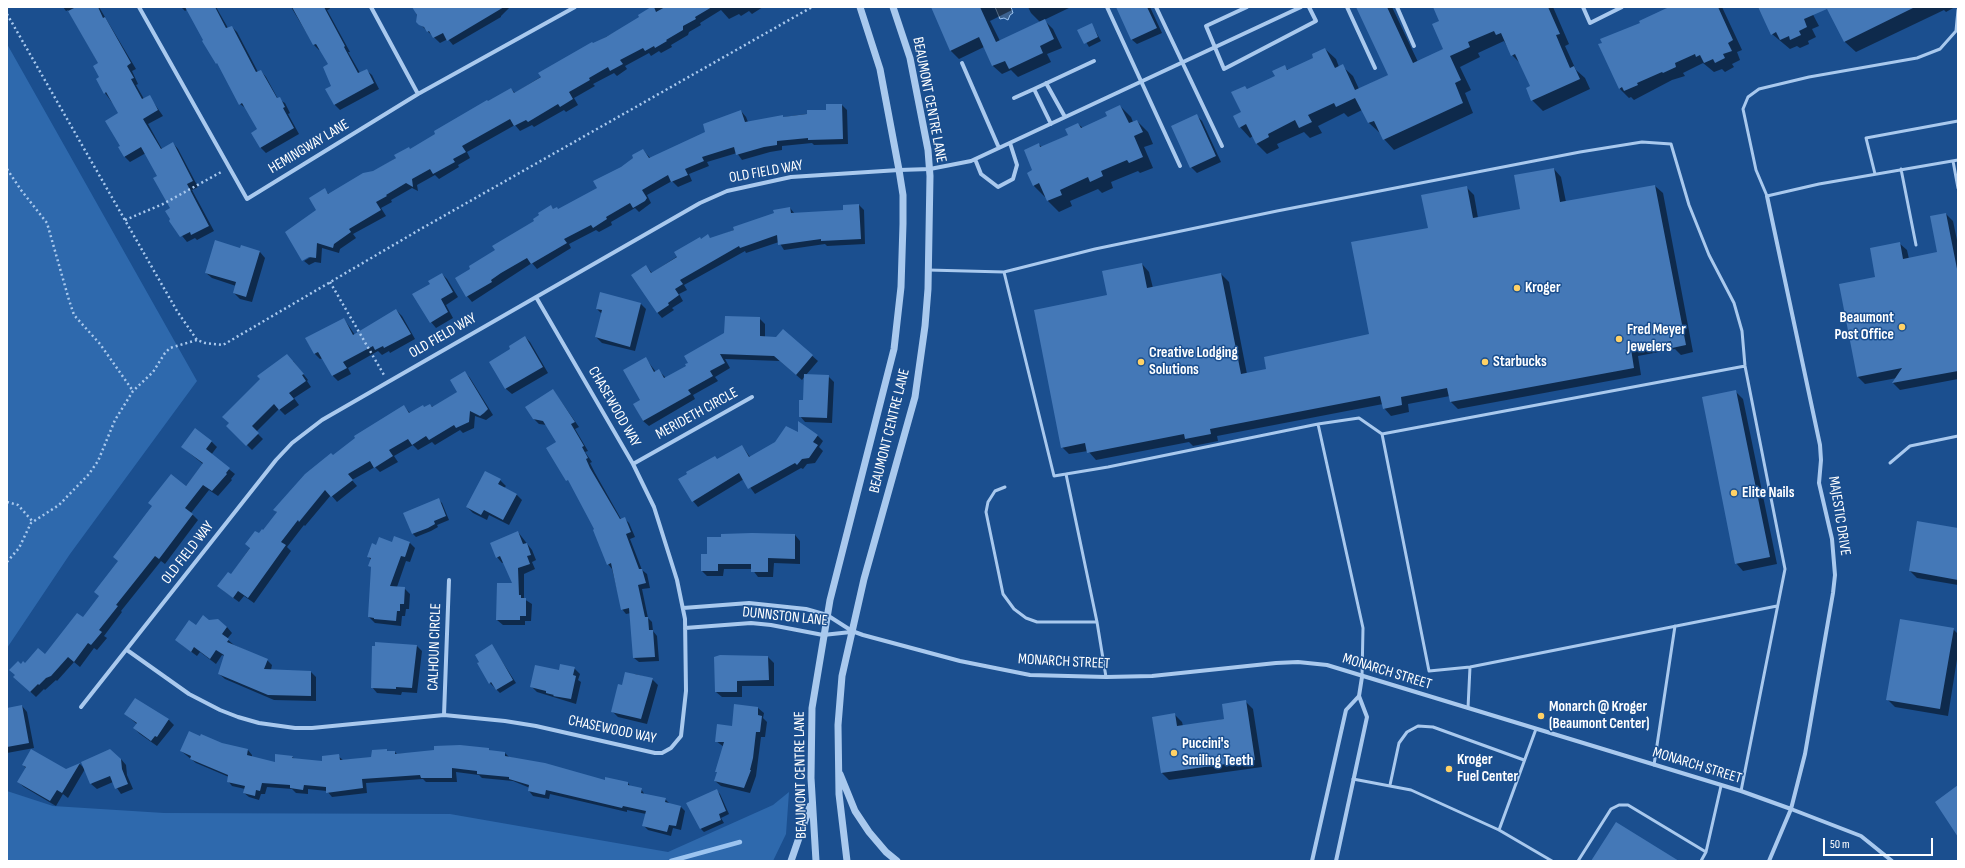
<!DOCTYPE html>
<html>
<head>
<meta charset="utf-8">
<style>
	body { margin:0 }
	#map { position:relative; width:1965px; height:868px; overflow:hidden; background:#1b4f8f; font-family:"Sofia Sans Condensed",sans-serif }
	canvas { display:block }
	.frame { position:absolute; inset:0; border:8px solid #fff; pointer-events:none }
	.scale { position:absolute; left:1823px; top:838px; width:110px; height:18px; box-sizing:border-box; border:2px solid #fff; border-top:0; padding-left:5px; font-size:12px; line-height:14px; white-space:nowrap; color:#fff; -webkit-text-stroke:3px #1b4f8f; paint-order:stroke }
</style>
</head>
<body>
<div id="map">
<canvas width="1965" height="868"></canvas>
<div class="frame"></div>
<div class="scale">50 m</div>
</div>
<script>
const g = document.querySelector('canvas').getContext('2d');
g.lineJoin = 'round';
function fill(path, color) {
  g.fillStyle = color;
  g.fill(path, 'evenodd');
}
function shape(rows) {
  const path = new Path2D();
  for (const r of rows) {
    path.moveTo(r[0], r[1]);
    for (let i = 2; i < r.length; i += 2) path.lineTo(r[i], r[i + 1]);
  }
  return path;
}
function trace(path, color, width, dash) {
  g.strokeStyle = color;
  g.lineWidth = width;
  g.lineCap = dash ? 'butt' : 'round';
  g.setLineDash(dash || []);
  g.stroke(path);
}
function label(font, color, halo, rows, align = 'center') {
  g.font = font + ' "Sofia Sans Condensed",sans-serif';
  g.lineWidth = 3;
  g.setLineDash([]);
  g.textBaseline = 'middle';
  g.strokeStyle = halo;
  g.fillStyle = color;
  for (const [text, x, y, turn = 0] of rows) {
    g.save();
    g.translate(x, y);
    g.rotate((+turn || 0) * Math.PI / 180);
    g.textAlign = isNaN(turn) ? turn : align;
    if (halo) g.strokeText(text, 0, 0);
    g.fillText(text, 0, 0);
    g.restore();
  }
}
const green = shape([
	[7,44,197,381,70,554,7,648],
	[7,791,53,806,164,813,450,814,668,852,773,805,789,792,786,834,773,861,7,861]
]);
const water = shape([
	[995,7,1011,7,1013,13,1010,15,1008,20,1004,18,1000,19,995,7]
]);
const shadow = shape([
	[63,7,99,7,136,69,132,71,138,84,136,85,144,99,149,96,163,116,148,124,162,149,173,143,178,149,198,187,192,190,214,231,197,240,195,238,187,242,170,221,171,209,158,176,146,153,130,162,124,156,121,146,120,113,105,93,99,64,68,10,66,11],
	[181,7,216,7,228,28,232,27,237,32,258,72,261,71,266,77,278,99,285,103,290,113,288,114,299,134,266,153,260,147,259,130,247,109,240,104,221,68,203,41,205,40,188,9,185,11],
	[291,7,329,7,330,9,327,10,350,52,348,52,360,73,366,70,372,75,379,89,340,110,334,104,329,65,321,49,319,50,314,45],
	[417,7,510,7,501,16,501,17,453,45,448,39,440,43,420,24,415,10],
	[653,7,763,7,752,14,749,11,741,16,739,14,729,19,721,10,700,23,701,25,689,32,688,35,671,45,672,47,661,53,659,51,651,56,649,53,625,66,627,69,617,76,614,73,593,84,595,86,574,98,578,105,566,112,564,110,534,127,532,125,520,131,515,125,467,152,470,158,458,165,459,167,439,179,435,175,417,185,418,191,412,188,391,200,392,202,381,208,386,216,353,234,356,238,340,249,339,253,322,248,321,263,315,262,309,265,304,261,314,255,317,210,324,190,329,194,373,172,511,89,515,93,593,44,641,18],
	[932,7,1010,7,1012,10,990,21,1000,41,1040,22,1031,13,1028,7,1071,7,1044,20,1053,29,1062,48,1047,54,1051,62,1018,77,1011,70,1002,74,993,66,984,47,959,59,950,50],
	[1117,7,1150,7,1162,33,1137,44,1131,39],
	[1357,7,1392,7,1418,62,1444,49,1440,21,1434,7,1553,7,1569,44,1565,46,1576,70,1585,78,1590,89,1543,111,1532,100,1531,87,1521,64,1512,55,1504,41,1478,53,1480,57,1460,67,1471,90,1465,93,1473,113,1394,150,1384,139,1380,133,1369,123,1362,110,1348,117,1344,113,1318,126,1322,133,1310,138,1304,132,1277,144,1279,148,1267,154,1256,143,1253,136,1250,138,1240,127,1245,87,1248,90,1276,77,1284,66,1289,71,1315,58,1325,49,1336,59,1339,67,1342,66,1353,76,1359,89,1389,75],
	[1667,7,1722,7,1742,50,1737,52,1740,60,1732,64,1734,67,1725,72,1722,69,1714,72,1703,63,1683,73,1685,76,1672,80,1634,100,1631,97,1629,98,1620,89,1599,45,1666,10],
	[1758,7,1809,7,1819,26,1812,29,1816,37,1808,41,1809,44,1800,48,1797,46,1790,49,1772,34],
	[1827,7,1955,7,1946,12,1944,10,1856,52,1845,42],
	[1092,25,1101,41,1089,47,1079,30],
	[827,105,842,105,847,110,848,144,814,145,812,143,782,146,782,150,770,152,742,160,737,153,707,162,709,166,689,174,692,181,678,187,672,181,647,195,651,203,639,212,635,208,611,222,612,225,599,232,596,230,569,244,571,248,537,269,532,263,472,302,467,296,471,269,536,221,551,206,554,210,559,210,598,188,643,150,651,159,706,133,741,111,746,117,748,122,828,111],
	[1120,106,1131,117,1133,122,1137,121,1148,132,1153,144,1144,147,1153,168,1140,173,1138,171,1111,182,1113,188,1102,193,1098,189,1070,201,1072,206,1059,212,1048,201,1046,196,1045,197,1034,186,1038,144,1042,147,1069,135,1078,124,1083,128,1109,117],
	[1197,116,1202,121,1221,162,1197,173,1191,167],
	[1554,169,1561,177,1566,202,1655,186,1663,193,1693,352,1681,355,1675,349,1638,356,1641,375,1458,409,1451,402,1450,396,1408,404,1409,412,1391,416,1384,408,1383,404,1217,436,1218,441,1193,446,1189,442,1096,460,1088,451,1069,454,1062,447,1108,296,1142,264,1149,272,1153,288,1221,274,1229,282,1247,374,1268,369,1370,335,1429,228,1466,187,1474,195,1478,218,1522,210],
	[859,205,864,210,865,244,827,246,825,244,784,250,779,242,746,253,745,251,684,285,687,290,679,294,683,301,672,308,674,310,662,318,657,312,646,266,652,273,708,236,711,239,790,208,795,214,844,211],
	[1946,214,1953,221,1958,245,1958,379,1900,390,1893,383,1897,378,1865,384,1858,377,1877,278,1899,243,1907,250,1909,259,1938,253],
	[242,246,260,252,265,258,252,302,240,299,234,293,236,286,212,278,206,273,241,249],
	[442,274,447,279,458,297,446,305,453,318,436,328,431,322,432,284],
	[641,304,646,309,635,351,602,343,596,337,602,314,597,309],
	[396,310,402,316,415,339,390,353,389,351,382,355,378,351,348,368,351,374,338,381,333,376,323,358,320,359,315,354,323,350,315,354,306,339,344,319,355,335],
	[759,318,765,324,765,337,777,338,783,330,818,361,806,375,828,376,834,382,832,423,805,422,800,416,804,401,805,376,802,380,780,361,725,359,730,368,715,377,718,381,693,395,695,399,649,426,643,421,634,404,641,400,646,359,656,372,659,371,666,378,688,366],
	[525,337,530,342,548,373,512,394,506,389,490,362,512,350],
	[293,361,308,380,307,381,311,387,294,398,299,405,285,415,279,409,256,432,263,439,252,450,228,426],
	[465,372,470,378,493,415,486,420,475,416,474,428,463,433,460,430,435,445,432,442,418,450,413,445,394,456,398,462,380,472,375,467,352,480,357,486,337,502,331,495,305,526,304,525,287,547,291,551,254,603,244,596,239,602,224,591,231,575,259,535,263,532,278,513,275,510,333,456,404,406,410,413,430,405,433,407,458,392],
	[553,390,579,427,575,429,588,451,585,452,592,462,590,463,595,473,621,519,624,518,629,523,635,537,630,539,642,570,647,574,650,588,642,589,648,618,652,622,653,631,657,636,659,661,639,662,634,658,631,613,626,614,622,609,612,569,608,564,596,530,572,485,548,448,558,442,547,425,539,424,534,419],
	[1736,392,1743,399,1777,564,1743,571,1736,563],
	[799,433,816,434,823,441,819,447,823,451,815,463,807,464,803,469,801,468,755,494,744,479,698,507,693,501,717,460,742,446,750,457],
	[211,441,217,447,211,455,235,474,231,479,232,480,218,496,209,490,191,513,198,520,165,564,161,561,121,611,122,612,104,636,107,638,97,650,94,648,80,667,74,662,57,681,56,680,45,690,44,689,36,697,20,682,22,665,45,656,83,619,203,464,182,447],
	[500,480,506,486,504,488,516,494,522,500,509,525,489,515,487,520,473,513,467,507],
	[439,500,442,503,449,520,437,525,438,527,431,531,416,537,413,534,404,514],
	[1958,529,1958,585,1917,578,1910,571],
	[518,532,532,550,536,560,532,562,535,569,524,574,524,599,532,604,531,621,525,621,525,625,503,625,497,620,513,584,504,562,502,563,497,557],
	[795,535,800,541,800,564,774,563,773,577,758,577,752,569,724,569,723,576,707,576,702,571,708,555],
	[392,543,410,543,415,548,410,562,406,561,397,587,404,588,410,594,409,609,406,609,405,616,402,616,401,626,375,623,369,617,372,568,369,565,371,560,368,556,377,546],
	[208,621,227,627,232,633,227,639,234,645,267,660,272,665,271,670,311,672,316,677,316,701,274,700,225,679,219,674,225,656,222,655,216,664,200,652,197,656,182,645,196,627],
	[1953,629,1958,634,1958,653,1948,716,1895,707,1887,699],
	[416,645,422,651,417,693,402,692,401,695,377,693,372,687],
	[492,646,516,683,500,693,490,683,478,663],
	[760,656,768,657,774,663,774,686,742,686,742,697,722,697,716,692,716,658],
	[574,668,580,674,578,680,581,682,576,704,537,692,532,687,560,671],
	[635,674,652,679,658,685,647,724,618,717,612,711,622,686],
	[135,699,169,720,174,725,157,746,140,734,134,728,137,724,125,714],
	[1246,702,1253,709,1262,767,1169,780,1162,773,1174,714,1182,722,1183,726,1225,719],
	[22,706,27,712,34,748,7,753,7,709],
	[758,708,764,713,763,718,767,722,765,737,761,737,756,776,750,793,721,786,715,781,718,773,716,771,724,747,716,741],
	[221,744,248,750,252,755,252,757,276,763,292,757,295,759,323,762,338,756,343,760,372,758,386,750,389,752,395,752,397,754,488,749,491,751,505,753,509,757,605,781,628,783,631,787,641,789,645,795,665,799,670,804,681,807,685,811,681,830,673,828,671,836,648,830,644,826,646,814,627,810,627,812,550,794,549,799,533,796,529,791,530,788,513,781,482,778,479,775,456,772,457,782,426,782,423,779,366,783,367,793,332,797,327,791,308,789,308,794,296,793,292,789,267,787,265,794,261,794,259,800,249,797,244,793,245,789,232,786,228,781,229,777,196,763,181,751],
	[121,759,126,765,127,775,133,789,121,794,113,782,97,789,91,784],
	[80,764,85,769,68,798,63,794,56,806,24,787,18,782,26,768,23,765,66,770],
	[716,790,720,794,729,814,721,818,724,823,704,832,701,829]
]);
const stream = shape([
	[671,861,740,842]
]);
const building = shape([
	[76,7,98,7,103,18,105,17,131,63,127,66,134,78,131,79,142,99,150,95,158,110,143,119,161,149,173,142,193,181,187,184,209,226,191,235,190,232,180,237,169,221,170,219,165,211,170,208,153,178,157,176,141,147,124,157,118,147,120,146,105,121,118,113,106,92,104,94,96,79,99,77,93,66,98,63,68,11],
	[185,7,215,7,226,28,232,26,256,72,261,70,277,98,280,97,285,107,283,108,294,128,260,148,251,133,257,129,242,103,239,105,217,63,216,64,202,41,203,40],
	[292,7,324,7,345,46,344,47,358,73,367,69,374,83,334,105,325,89,331,86,323,67,328,64,316,44,313,45],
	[412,7,504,7,447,41,443,33,433,38,429,31,427,32,424,27,419,25,416,22,417,15],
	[651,7,654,7,656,12,665,7,712,7,695,17,696,19,683,26,683,30,666,40,667,41,655,48,654,46,645,51,643,48,620,60,623,64,610,71,608,67,589,78,590,80,569,92,573,99,560,107,558,104,528,122,526,120,514,126,510,119,462,146,466,152,453,159,455,162,433,174,430,169,412,179,413,187,406,183,386,195,387,196,376,202,381,210,349,229,351,232,334,244,333,248,317,243,316,258,309,257,302,261,285,232,316,210,309,198,325,188,328,194,363,173,373,171,396,158,394,155,409,147,410,149,435,134,434,131,487,100,488,101,511,88,514,93,541,77,538,73,592,42,593,43,606,37,639,17,638,15],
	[931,7,980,7,996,42,1045,19,1054,39,1040,46,1043,53,1009,69,1005,61,992,66,979,37,950,51],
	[1116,7,1147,7,1157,28,1131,40],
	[1356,7,1387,7,1413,63,1443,49,1432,24,1439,21,1433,7,1548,7,1560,34,1556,35,1561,47,1570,68,1574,66,1580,79,1531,101,1526,88,1530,86,1515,54,1511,56,1501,33,1496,35,1494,31,1468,42,1470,47,1450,56,1461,80,1455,83,1463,103,1383,140,1374,121,1368,123,1355,98,1336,107,1334,103,1308,115,1312,122,1299,128,1295,120,1268,134,1269,137,1256,144,1246,124,1239,128,1233,116,1241,112,1231,92,1245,86,1247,89,1275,76,1272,71,1285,65,1287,70,1313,58,1312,54,1325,48,1335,68,1343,64,1355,90,1388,75],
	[1669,7,1718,7,1733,40,1728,43,1732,51,1723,54,1725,58,1715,63,1713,59,1704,63,1700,55,1696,57,1695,54,1675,63,1676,67,1663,73,1662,72,1637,83,1638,85,1624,91,1622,87,1619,89,1598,44,1602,43,1600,39,1640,23,1639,21],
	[1758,7,1915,7,1844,42,1827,9,1804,19,1807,27,1799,31,1801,35,1790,40,1789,36,1780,40,1776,32,1771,35],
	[1092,23,1098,37,1084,44,1077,30],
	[826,104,842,104,843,139,808,140,808,138,777,141,777,145,764,147,736,155,734,147,702,157,704,161,685,169,688,175,671,182,668,175,642,190,647,198,645,201,633,208,630,203,606,217,607,219,593,228,591,225,564,239,567,243,531,264,527,258,501,273,491,280,492,282,466,297,455,278,470,269,469,266,495,250,492,246,534,221,533,219,539,215,538,213,551,205,553,209,557,207,558,209,597,188,593,181,621,167,633,158,632,155,643,149,649,158,705,132,703,124,741,110,745,122,783,115,783,117,807,114,807,110,826,110],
	[1120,105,1129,123,1137,120,1143,132,1134,136,1143,157,1129,163,1127,160,1101,171,1103,176,1090,182,1088,177,1060,190,1062,195,1047,201,1039,183,1033,186,1027,173,1032,170,1024,150,1039,143,1040,147,1068,135,1065,129,1078,123,1081,128,1107,116,1105,112],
	[1197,114,1216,156,1190,168,1171,126],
	[1554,168,1560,202,1655,185,1686,345,1672,348,1671,341,1631,349,1634,368,1450,402,1447,388,1401,397,1402,405,1383,409,1380,396,1210,429,1211,434,1185,439,1184,434,1087,453,1085,443,1061,448,1034,310,1107,295,1102,271,1142,263,1147,288,1221,273,1241,374,1266,369,1264,357,1369,334,1351,242,1428,228,1421,195,1467,186,1473,218,1520,209,1514,175],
	[859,204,861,239,821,241,821,239,778,245,777,235,740,248,739,246,680,280,683,284,675,289,679,295,668,303,669,305,657,313,631,275,646,265,651,273,677,257,674,252,700,237,701,239,708,234,710,238,734,230,733,227,774,213,773,210,790,207,791,213,843,210,843,205],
	[1946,213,1958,274,1958,371,1892,383,1902,368,1857,377,1839,284,1875,277,1870,248,1900,242,1903,259,1937,252,1930,216],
	[215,240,240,248,241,245,260,251,246,297,233,293,236,282,205,273],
	[442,273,453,292,441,299,448,312,430,323,412,294,430,284,428,281],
	[600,292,641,303,630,347,595,337,602,310,596,309],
	[396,309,411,334,384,348,383,346,375,350,373,346,343,362,347,368,332,376,318,352,314,354,305,338,344,318,353,335],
	[725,316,760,317,760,336,776,337,783,329,813,355,796,375,774,356,720,354,725,363,710,371,713,376,688,390,691,394,643,421,633,404,640,400,623,370,646,357,654,372,659,369,664,378,686,366,685,364,688,363,684,356,724,333],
	[525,336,543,367,505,389,489,362,510,349,509,346],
	[287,354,304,374,302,375,306,381,289,393,294,399,279,410,274,404,252,426,259,433,246,446,226,426,229,423,222,417,260,379,257,376],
	[465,371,488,409,484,413,480,416,470,411,469,422,456,428,454,425,429,440,426,436,412,445,408,439,389,450,393,456,374,468,370,461,348,474,353,480,331,497,325,490,299,522,298,520,281,542,286,545,248,598,238,591,233,598,217,586,228,572,231,574,250,548,245,544,255,531,259,533,262,529,263,530,277,512,273,510,305,474,331,453,333,455,355,438,354,436,404,405,409,413,423,405,424,407,430,404,432,407,457,392,450,380],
	[804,374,829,375,827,418,799,417,799,400,803,400],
	[553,389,575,422,571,424,584,446,582,447,588,458,586,459,590,468,620,519,625,517,631,532,626,534,639,569,642,569,646,583,638,585,645,617,648,617,649,630,653,630,655,657,633,658,629,608,621,610,611,563,607,565,593,530,594,529,568,480,566,481,546,448,556,442,543,421,533,419,525,407],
	[1736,390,1770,557,1735,564,1702,397],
	[798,421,818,435,813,442,818,445,809,458,802,459,797,465,795,463,748,489,739,473,692,502,678,479,687,474,686,472,715,456,717,459,742,445,749,457,775,442,786,426,798,432],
	[195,428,212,441,206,449,230,468,226,473,227,474,212,491,203,485,185,508,193,514,159,559,155,556,116,605,118,606,99,630,102,632,91,645,88,643,74,662,68,657,51,676,46,678,39,685,38,684,30,692,13,677,15,675,9,670,18,661,21,664,23,661,25,663,38,648,45,654,77,613,83,617,99,596,94,592,118,561,113,557,152,506,148,503,171,474,186,486,203,463,181,447],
	[485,471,501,479,498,484,517,494,503,520,484,510,481,515,466,507],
	[439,498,446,516,434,521,435,524,428,528,412,534,403,513],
	[1917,521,1958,528,1958,580,1909,571],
	[518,531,523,544,527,543,531,555,527,556,530,564,518,568,519,595,521,595,521,598,526,598,526,616,520,616,520,620,496,620,497,583,512,583,500,556,496,558,490,543],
	[752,533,795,534,795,559,768,558,768,572,751,572,751,564,718,564,718,571,701,571,701,554,707,554,707,537,721,537,721,534],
	[394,536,410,542,405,557,401,556,390,586,405,587,404,604,400,604,400,611,397,611,396,621,374,619,374,618,368,617,371,567,368,566,371,558,367,557,372,543,376,545,379,537,392,542],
	[203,615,209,620,218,619,227,627,222,634,229,639,227,642,268,659,264,669,311,671,311,696,268,695,218,674,224,655,216,650,210,659,194,647,191,652,175,640,189,620,196,625],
	[1900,619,1954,628,1940,709,1886,700],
	[375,642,417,645,412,688,396,687,396,689,371,688,372,646,375,646],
	[492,644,513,680,496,690,491,682,489,684,477,663,479,662,475,655],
	[720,655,768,656,769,680,737,681,737,692,715,692,714,657],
	[560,664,575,667,573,675,576,676,571,699,553,696,554,695,546,693,546,691,530,687,535,665,559,670],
	[625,672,653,678,641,719,611,712,618,684,622,685],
	[135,698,169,719,157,737,155,736,151,741,133,728,137,723,124,714],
	[1246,700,1255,760,1161,773,1152,717,1175,713,1177,726,1224,719,1222,704],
	[734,704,758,707,758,715,762,716,760,732,756,732,753,758,750,770,751,770,744,788,714,781,717,772,715,772,724,742,715,742,717,724,732,726],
	[22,705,29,743,7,747,7,708],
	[189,731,200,736,201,734,222,743,248,749,247,755,275,762,275,754,293,756,292,758,322,761,322,756,339,754,340,760,371,757,372,750,387,749,387,751,395,751,395,754,434,750,434,746,460,745,489,748,489,750,505,752,505,756,545,763,605,780,605,777,628,782,628,785,642,788,641,793,666,798,665,802,681,806,676,826,669,825,667,832,642,826,646,811,623,806,622,808,546,790,545,795,528,791,529,785,509,779,509,777,477,774,477,771,452,768,452,778,421,778,420,775,362,779,363,788,326,793,326,787,304,785,303,790,290,788,290,785,262,783,260,791,256,790,255,796,243,793,245,786,227,782,228,775,190,759,191,756,180,751],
	[31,749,66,769,80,763,62,793,57,790,50,801,17,782,26,767,22,765],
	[110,749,121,759,122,769,128,784,115,789,110,776,90,784,81,762],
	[1958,785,1958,837,1935,802],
	[717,789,726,811,719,814,721,820,700,829,686,803],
	[1616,822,1679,861,1591,861]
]);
const path = shape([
	[7,14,177,311,197,340,205,343,223,345,419,230,812,7],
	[7,169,21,190,47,223,69,300,74,315,100,344,133,391],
	[125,220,163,204,223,171],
	[330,282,384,375],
	[7,502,18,505,33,522],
	[7,562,19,548,31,523,59,505,89,474,98,461,115,420,133,391,153,372,165,353,170,348,197,340]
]);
const service = shape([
	[1958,10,1956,31,1940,49,1917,58,1809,77,1759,89,1748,97,1743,109,1756,170,1767,196,1819,184,1958,160],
	[1953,161,1958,188],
	[1901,169,1916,245],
	[1875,174,1866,138,1958,121],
	[928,270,1004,272,1095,249,1277,211,1580,152,1642,142,1671,144,1689,205,1709,255,1734,303,1742,331,1745,366,1785,569,1741,791],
	[1004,272,1054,476,1108,467,1318,424,1359,418,1382,434,1745,366],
	[1318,424,1363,628,1362,677],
	[1382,434,1429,671,1470,667,1777,606],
	[1890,463,1910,446,1958,436],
	[1066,474,1097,622,1106,677],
	[1005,487,995,491,988,502,986,512,1003,594,1014,609,1026,618,1037,622,1097,622],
	[1468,708,1470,667],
	[1654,765,1675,626],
	[1353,779,1411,790,1499,830,1552,861],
	[1390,785,1399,743,1407,732,1418,726,1433,727,1524,760],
	[1499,830,1536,729],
	[1578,861,1611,809,1619,805,1628,805,1706,852],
	[1701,861,1706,852,1721,786]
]);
const minor = shape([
	[139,7,247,199,418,94,575,7],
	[371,7,418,94],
	[1107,7,1180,166],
	[1156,7,1222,146],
	[1247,7,1206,26,1224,69,1316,21,1309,7],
	[1347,7,1375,68],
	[1397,7,1414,46],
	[1583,7,1590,23,1622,7],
	[962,63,999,148],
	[1046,83,1065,117],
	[1034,89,1094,61],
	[1014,98,1034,89,1051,124],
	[975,159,981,174,998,187,1013,179,1017,165,1010,143],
	[1767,196,1820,445,1821,460,1819,483,1832,539,1835,575,1833,593,1805,754,1791,809,1769,861],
	[633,464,752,397],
	[683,608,749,603,806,609,827,615,852,631,863,635,960,661,1030,675,1106,677,1152,676,1276,663,1298,662,1327,665,1741,791,1791,809,1861,836,1892,861],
	[685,628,751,623,771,625,823,635,851,632],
	[127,650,189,694,220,710,238,717,259,723,295,728,312,728,444,715,505,721,536,726,655,753,662,753,671,748,681,736,686,691,685,619,677,580,654,507,633,464,536,297],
	[81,707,276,460,292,443,322,420,388,382,700,203,727,191,791,177,899,170,930,169,971,161,1301,7],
	[444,715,449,580],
	[1312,861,1346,710,1359,696],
	[1336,861,1367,717,1359,696,1362,677]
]);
const tertiary = shape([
	[840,774,855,811,869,832,886,852,897,861],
	[791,861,810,806],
	[816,861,811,778,812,708,830,600,894,349,901,287,903,224,903,195,899,170,880,69,860,7],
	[847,861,839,794,838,725,842,676,864,579,915,397,925,326,928,289,930,176,928,150,910,58,893,7]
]);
const markers = [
	[1517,288,4,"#ffd166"],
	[1902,327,4,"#ffd166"],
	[1619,339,4,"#ffd166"],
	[1141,362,4,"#ffd166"],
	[1485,362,4,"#ffd166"],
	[1734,493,4,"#ffd166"],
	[1541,716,4,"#ffd166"],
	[1174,753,4,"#ffd166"],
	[1449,769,4,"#ffd166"]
];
const streetNames = [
	["BEAUMONT CENTRE LANE",929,100,79],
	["HEMINGWAY LANE",309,147,-31],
	["OLD FIELD WAY",766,172,-10],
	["OLD FIELD WAY",443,336,-30],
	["CHASEWOOD WAY",614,407,60],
	["MERIDETH CIRCLE",697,414,-29],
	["BEAUMONT CENTRE LANE",890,431,-76],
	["MAJESTIC DRIVE",1839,516,81],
	["OLD FIELD WAY",188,553,-52],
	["DUNNSTON LANE",785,617,6],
	["CALHOUN CIRCLE",435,647,-88],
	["MONARCH STREET",1064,662,3],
	["MONARCH STREET",1387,672,17],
	["CHASEWOOD WAY",612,730,12],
	["MONARCH STREET",1697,766,17],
	["BEAUMONT CENTRE LANE",801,775,-91]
];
const poiNames = [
	["Kroger",1525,288],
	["Beaumont",1894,318,"right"],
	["Post Office",1894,335,"right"],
	["Fred Meyer",1627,330],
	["Jewelers",1627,347],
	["Creative Lodging",1149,353],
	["Solutions",1149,370],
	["Starbucks",1493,362],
	["Elite Nails",1742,493],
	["Monarch @ Kroger",1549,707],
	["(Beaumont Center)",1549,724],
	["Puccini's",1182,744],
	["Smiling Teeth",1182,761],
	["Kroger",1457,760],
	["Fuel Center",1457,777]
];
fill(green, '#2e69ad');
fill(water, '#3c6290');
trace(water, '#9cc4f0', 1);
fill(shadow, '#0007');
trace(stream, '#9cc4f0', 4.5);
fill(building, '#4478b7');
trace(path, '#a9c9ee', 2.5, [2, 3]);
trace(service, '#a9c9ee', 3);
trace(minor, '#a9c9ee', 4);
trace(tertiary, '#a9c9ee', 7);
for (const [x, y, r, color] of markers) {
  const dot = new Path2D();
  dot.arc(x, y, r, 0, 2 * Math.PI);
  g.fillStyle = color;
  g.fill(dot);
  trace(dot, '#1b4f8f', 1.5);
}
label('15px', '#fff', '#1b4f8f', streetNames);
label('bold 15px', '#fff', '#1b4f8f', poiNames, 'left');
</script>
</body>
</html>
